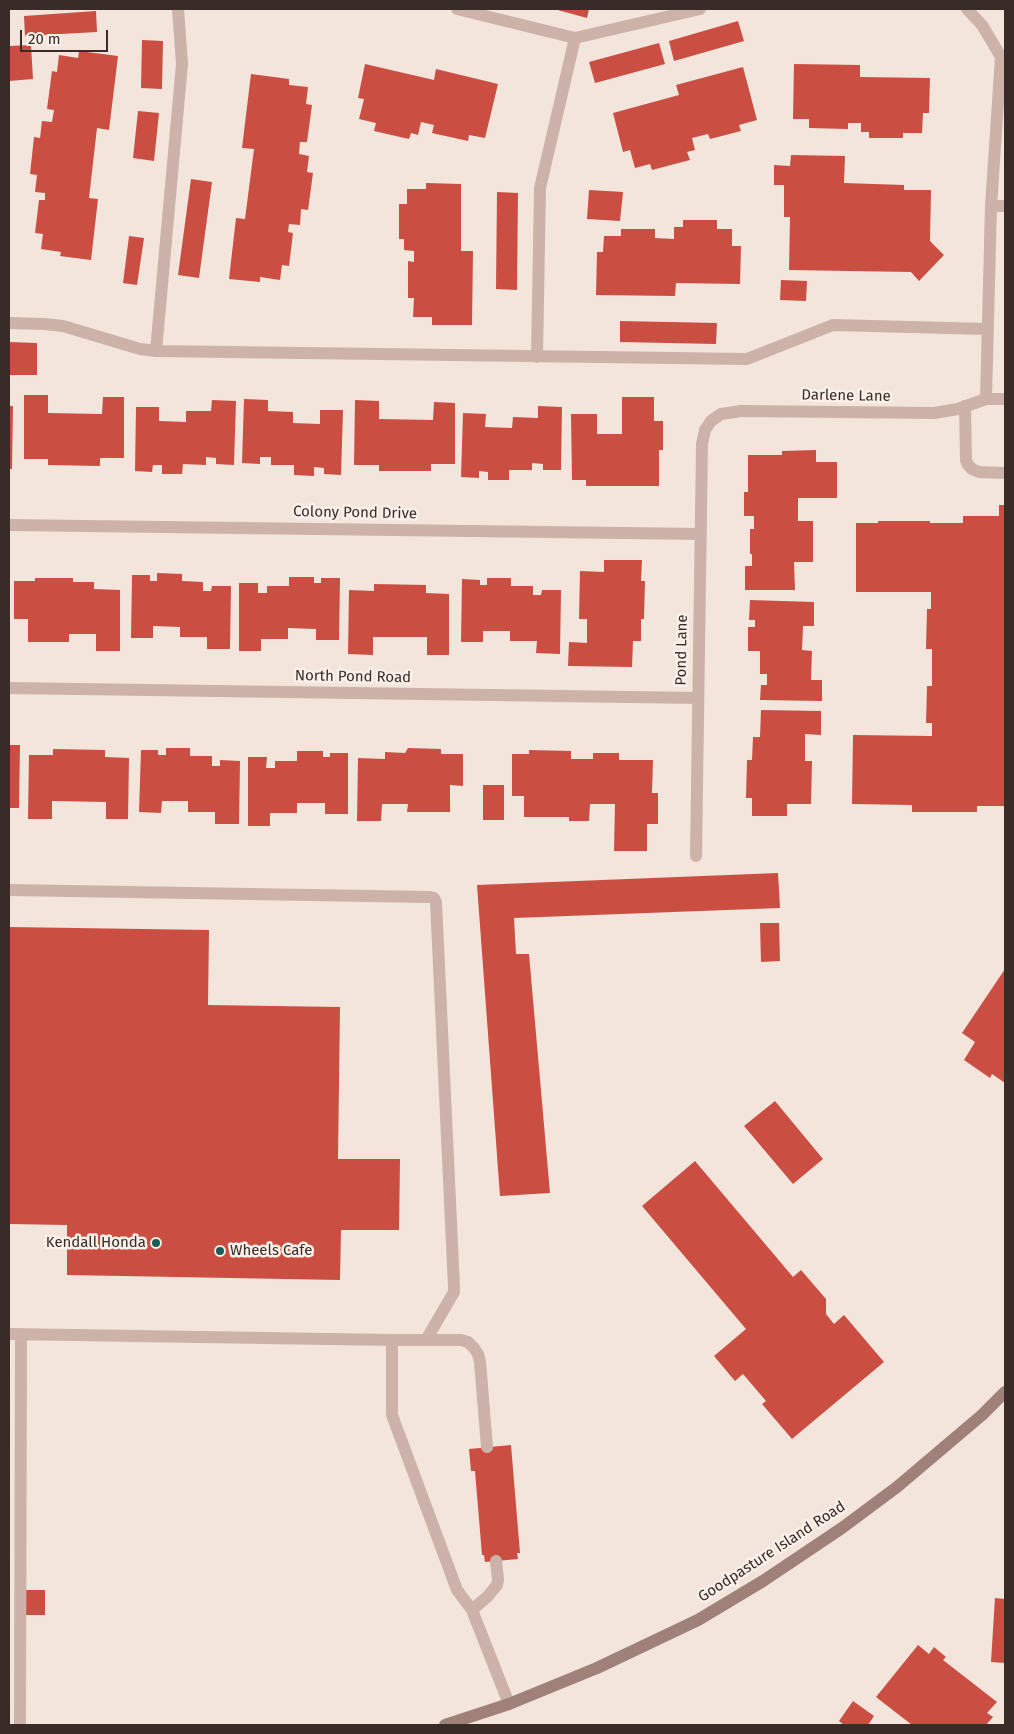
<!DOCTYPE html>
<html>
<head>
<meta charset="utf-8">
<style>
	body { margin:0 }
	#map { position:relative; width:1014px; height:1734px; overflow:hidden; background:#f3e5dc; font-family:"Fira Sans",sans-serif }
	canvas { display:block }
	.frame { position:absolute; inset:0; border:10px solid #382b28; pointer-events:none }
	.scale { position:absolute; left:20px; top:30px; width:88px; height:22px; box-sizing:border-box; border:2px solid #382b28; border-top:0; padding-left:6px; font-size:15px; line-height:18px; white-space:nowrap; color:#382b28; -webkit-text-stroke:4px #fbf0e9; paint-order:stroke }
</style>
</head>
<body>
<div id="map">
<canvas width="1014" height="1734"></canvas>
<div class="frame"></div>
<div class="scale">20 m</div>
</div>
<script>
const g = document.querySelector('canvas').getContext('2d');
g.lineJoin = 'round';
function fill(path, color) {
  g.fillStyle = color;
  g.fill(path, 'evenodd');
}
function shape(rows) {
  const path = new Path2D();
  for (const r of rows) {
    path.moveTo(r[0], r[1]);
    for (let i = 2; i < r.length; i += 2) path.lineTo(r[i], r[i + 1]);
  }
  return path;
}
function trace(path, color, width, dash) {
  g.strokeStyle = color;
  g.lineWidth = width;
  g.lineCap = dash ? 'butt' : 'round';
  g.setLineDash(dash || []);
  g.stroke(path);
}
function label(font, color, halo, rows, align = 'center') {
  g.font = font + ' "Fira Sans",sans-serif';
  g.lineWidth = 5;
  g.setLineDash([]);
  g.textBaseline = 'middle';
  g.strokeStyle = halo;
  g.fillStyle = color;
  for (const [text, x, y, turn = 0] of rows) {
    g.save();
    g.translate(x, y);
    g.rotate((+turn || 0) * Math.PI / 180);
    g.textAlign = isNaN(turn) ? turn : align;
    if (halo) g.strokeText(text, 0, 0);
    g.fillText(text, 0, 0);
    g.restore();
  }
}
const building = shape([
	[554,9,589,9,587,18],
	[96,11,97,32,25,36,24,16],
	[738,21,744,41,674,61,669,41],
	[142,40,163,41,162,89,141,88],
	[659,43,665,64,595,83,589,62],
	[31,45,33,79,9,81,9,46],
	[79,51,118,56,109,130,97,128,89,198,98,199,91,260,60,256,61,252,41,249,43,234,35,233,39,200,45,200,45,193,35,192,37,175,30,174,34,137,40,138,42,121,52,122,54,110,47,109,52,71,57,72,59,55,78,58],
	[365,64,434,80,436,69,498,84,485,138,469,135,468,141,432,133,434,125,421,122,418,135,411,133,409,139,374,131,376,123,359,119,364,99,358,98],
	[794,64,860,65,860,77,930,78,929,113,923,113,922,133,903,133,903,138,869,138,869,132,861,132,861,123,848,123,848,129,809,128,809,119,793,119],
	[743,67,757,120,739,125,741,131,710,139,708,134,692,138,695,150,687,152,690,160,652,170,650,164,635,168,630,150,623,152,613,113,679,95,676,85],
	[251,74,289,79,289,85,308,87,306,104,312,105,307,142,300,142,299,154,309,156,307,172,313,173,308,210,301,209,300,225,289,224,288,232,293,233,289,266,282,265,280,280,260,277,260,282,229,279,236,218,245,219,254,149,242,148],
	[138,111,159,113,154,161,133,158],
	[791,155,845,156,844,183,904,185,904,190,931,190,930,241,944,255,919,281,911,272,789,270,790,217,784,217,784,185,774,185,774,165,790,166],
	[191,179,212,182,199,278,178,275],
	[426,183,461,184,461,251,473,251,472,325,432,325,432,317,413,317,414,298,408,298,408,261,414,262,414,251,404,250,404,239,399,239,399,204,407,204,407,189,426,189],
	[589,190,623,192,620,221,587,219],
	[497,192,518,193,517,290,496,289],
	[683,220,717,220,717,229,732,229,732,246,741,246,740,284,676,283,675,296,596,295,597,252,603,252,604,236,621,236,621,229,655,229,655,238,674,239,674,227,683,227],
	[129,236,144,238,137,285,123,283],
	[781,280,807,281,806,301,780,300],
	[620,321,717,323,716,344,620,342],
	[9,342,37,343,37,375,9,375],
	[24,395,48,395,48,413,102,414,103,397,124,397,124,458,100,458,100,466,48,465,48,459,24,459],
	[622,397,654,397,654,421,663,421,663,450,659,450,659,486,586,486,586,480,572,480,571,414,597,414,597,434,622,434],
	[244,399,268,400,268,411,293,412,293,423,320,424,320,410,343,410,341,475,324,474,324,468,314,467,314,476,294,475,294,465,271,465,271,457,260,457,260,464,242,463],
	[212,400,236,401,234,465,216,464,216,458,206,457,206,465,183,464,182,474,162,474,162,465,153,465,152,472,135,471,136,407,159,407,159,421,186,422,186,411,211,411],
	[355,400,379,401,379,419,433,420,434,402,455,403,455,464,431,464,431,471,379,471,379,465,354,465],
	[9,406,13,406,12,469,9,469],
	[538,406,562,407,561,470,543,470,543,464,532,463,532,470,509,470,509,480,488,480,488,472,479,471,479,478,461,477,463,413,486,414,485,427,512,428,513,417,538,418],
	[816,450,816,462,837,462,837,498,798,498,798,521,813,521,813,562,794,562,795,590,745,590,745,566,752,566,752,554,750,554,750,529,754,529,754,516,744,516,744,492,748,492,748,455,782,455,782,451],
	[999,505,1005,505,1005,806,977,806,977,812,912,812,912,805,852,804,853,735,932,736,932,723,926,723,927,686,932,686,932,649,926,649,927,609,931,609,931,592,856,592,856,523,878,523,878,521,930,521,930,523,963,523,963,516,999,516],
	[604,560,642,560,641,581,645,581,644,619,641,619,641,641,633,641,632,667,568,666,569,642,587,643,587,619,579,619,580,571,604,572],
	[157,573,182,574,182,581,203,582,203,591,211,591,212,586,231,586,230,649,207,649,207,637,180,637,180,627,153,626,153,638,131,638,132,575,150,575,150,581,157,581],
	[289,577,314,577,314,583,321,583,321,578,340,578,339,640,316,640,316,629,288,628,288,639,261,639,261,651,239,651,239,583,258,583,258,593,267,593,267,586,289,586],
	[35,578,73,578,73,582,94,582,94,589,120,590,120,651,96,651,96,634,69,634,69,642,28,642,28,619,14,619,14,581,35,581],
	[487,578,511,578,511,586,533,586,533,595,541,595,542,590,561,590,560,654,536,653,537,641,510,641,510,631,483,631,483,642,461,642,462,579,480,580,480,585,487,585],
	[374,584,426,585,426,593,449,594,449,655,427,655,427,637,373,637,373,655,348,654,349,590,374,591],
	[750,600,814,602,814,626,803,626,802,650,812,651,811,680,822,680,822,701,760,700,761,685,767,685,767,674,760,674,760,651,748,651,748,627,755,627,755,620,749,620],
	[761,710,821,711,821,735,805,734,805,761,812,761,811,804,787,804,787,816,752,816,752,798,746,798,747,760,752,760,753,737,760,737],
	[9,745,20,745,19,808,9,808],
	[166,748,190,748,190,756,212,756,212,766,220,766,220,760,240,761,239,824,215,824,215,812,188,812,188,801,162,801,161,813,139,812,141,750,158,750,158,755,166,755],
	[408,748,441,749,441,754,463,754,463,786,450,785,450,812,407,812,408,804,382,804,381,821,357,821,358,758,385,759,385,752,405,753],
	[53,749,105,750,105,757,129,758,128,819,106,819,106,802,52,801,52,819,28,819,29,755,53,755],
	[529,750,571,751,571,759,593,759,593,753,619,753,619,760,653,760,652,793,658,793,658,824,647,824,647,851,614,851,615,804,590,804,589,821,569,821,569,817,524,817,524,796,512,796,512,754,529,754],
	[297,751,323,751,323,757,330,757,330,753,348,753,348,814,325,814,325,803,297,803,297,813,270,813,270,826,248,826,248,757,267,757,266,768,275,768,275,761,297,761],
	[483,785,504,785,504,820,483,820],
	[778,873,780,908,514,918,516,954,529,954,550,1193,500,1196,477,885],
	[760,923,779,923,780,961,761,962],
	[9,927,209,930,208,1005,340,1007,338,1159,400,1159,399,1230,341,1230,340,1280,67,1275,67,1225,9,1224],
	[1005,969,1005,1083,992,1074,990,1078,964,1060,975,1042,962,1033],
	[775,1101,823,1159,793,1184,744,1126],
	[695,1161,793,1277,801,1270,826,1299,826,1314,834,1324,844,1315,884,1362,792,1439,762,1404,766,1401,743,1374,735,1381,714,1356,746,1329,642,1206],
	[511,1445,520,1553,517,1553,518,1559,485,1562,484,1555,482,1555,475,1471,471,1471,469,1449],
	[22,1590,45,1590,45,1615,22,1615],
	[995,1598,1005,1599,1005,1663,991,1662],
	[918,1645,929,1654,934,1647,946,1657,943,1660,997,1702,987,1713,993,1717,986,1725,912,1725,876,1697],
	[853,1701,874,1716,868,1725,844,1725,839,1721]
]);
const lane = shape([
	[457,9,575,38,700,9],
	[967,9,982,25,1001,57,991,206,986,399],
	[991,206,1005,206],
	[9,323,44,324,63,326,140,349,156,351,747,359,833,325,987,329],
	[156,351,182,64,178,9],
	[537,357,540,188,575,38],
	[965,406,966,460,968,465,972,469,979,472,1005,473],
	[9,890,430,897,434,898,436,902,454,1287,454,1292,426,1340],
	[9,1334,392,1340,392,1415,457,1590,472,1610,509,1704],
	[392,1340,461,1340,468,1342,474,1348,478,1354,480,1362,487,1447],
	[472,1610,488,1596,497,1585,498,1579,496,1561],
	[20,1725,21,1334]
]);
const street = shape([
	[9,525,700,534],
	[9,688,698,698],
	[696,856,702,444,705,430,711,421,721,414,741,411,934,413,958,409,986,399,1005,399]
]);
const secondary = shape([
	[445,1725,509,1704,597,1668,698,1620,763,1581,842,1528,897,1487,982,1415,1005,1392]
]);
const markers = [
	[156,1243,5,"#1c5c56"],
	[220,1251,5,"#1c5c56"]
];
const streetNames = [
	["Darlene Lane",846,396,1],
	["Colony Pond Drive",355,513,1],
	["Pond Lane",682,650,-89],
	["North Pond Road",353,677,1],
	["Goodpasture Island Road",772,1552,-33]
];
const poiNames = [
	["Kendall Honda",146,1243],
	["Wheels Cafe",230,1251,"left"]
];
fill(building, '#cb4e43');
trace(lane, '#ccb2a8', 12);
trace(street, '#ccb2a8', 12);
trace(secondary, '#a08179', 12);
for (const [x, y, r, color] of markers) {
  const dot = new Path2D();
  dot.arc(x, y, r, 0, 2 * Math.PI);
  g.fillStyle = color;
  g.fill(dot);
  trace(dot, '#fbf0e9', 2);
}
label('15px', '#382b28', '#fbf0e9', streetNames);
label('15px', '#382b28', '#fbf0e9', poiNames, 'right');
</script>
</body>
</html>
